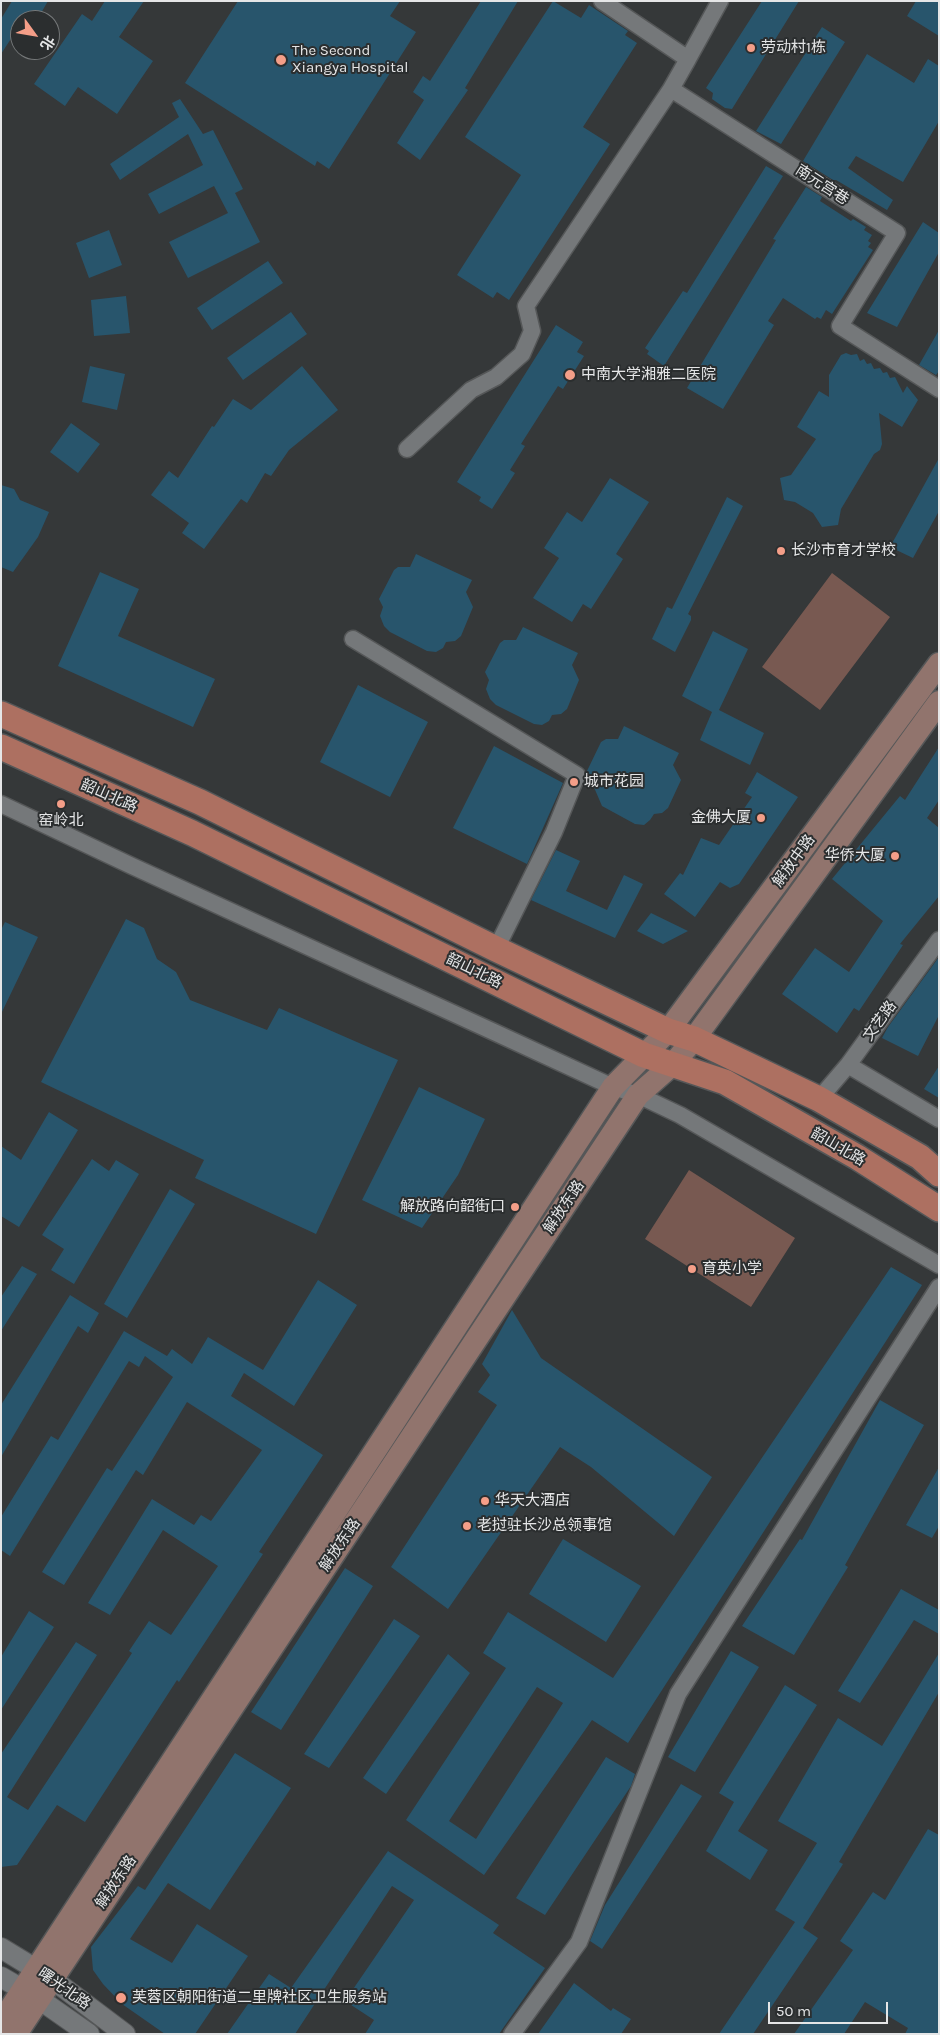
<!DOCTYPE html>
<html>
<head>
<meta charset="utf-8">
<style>
	body { margin:0 }
	#map { position:relative; width:940px; height:2035px; overflow:hidden; background:#353839; font-family:Karla,"Noto Sans SC",sans-serif }
	canvas { display:block }
	.frame { position:absolute; inset:0; border:2px solid #e5e6e7; pointer-events:none }
	.north { position:absolute; left:10px; top:10px; width:50px; height:50px; box-sizing:border-box; background:#2b2e2f; border:1px solid #757879; border-radius:50%; rotate:122deg; font-size:14px; font-weight:700; line-height:20px; text-align:center; color:#e5e6e7 }
	.north::after { content:''; display:block; margin:auto; width:18px; height:22px; background:#f49e88; clip-path:polygon(50% 0,100% 100%,50% 72%,0 100%) }
	.scale { position:absolute; left:768px; top:2002px; width:120px; height:22px; box-sizing:border-box; border:2px solid #e5e6e7; border-top:0; padding-left:6px; font-size:15px; line-height:18px; white-space:nowrap; color:#e5e6e7; -webkit-text-stroke:4px #2b2e2f; paint-order:stroke }
</style>
</head>
<body>
<div id="map">
<canvas width="940" height="2035"></canvas>
<div class="frame"></div>
<div class="north">北</div>
<div class="scale">50 m</div>
</div>
<script>
const g = document.querySelector('canvas').getContext('2d');
g.lineJoin = 'round';
function fill(path, color) {
  g.fillStyle = color;
  g.fill(path, 'evenodd');
}
function shape(rows) {
  const path = new Path2D();
  for (const r of rows) {
    path.moveTo(r[0], r[1]);
    for (let i = 2; i < r.length; i += 2) path.lineTo(r[i], r[i + 1]);
  }
  return path;
}
function trace(path, color, width, dash) {
  g.strokeStyle = color;
  g.lineWidth = width;
  g.lineCap = dash ? 'butt' : 'round';
  g.setLineDash(dash || []);
  g.stroke(path);
}
function label(font, color, halo, rows, align = 'center') {
  g.font = font + ' Karla,"Noto Sans SC",sans-serif';
  g.lineWidth = 4;
  g.setLineDash([]);
  g.textBaseline = 'middle';
  g.strokeStyle = halo;
  g.fillStyle = color;
  for (const [text, x, y, turn = 0] of rows) {
    g.save();
    g.translate(x, y);
    g.rotate((+turn || 0) * Math.PI / 180);
    g.textAlign = isNaN(turn) ? turn : align;
    if (halo) g.strokeText(text, 0, 0);
    g.fillText(text, 0, 0);
    g.restore();
  }
}
const green = shape([
	[832,573,890,617,820,710,762,667],
	[689,1170,795,1238,751,1307,645,1239]
]);
const building = shape([
	[12,1,48,1,37,20,20,20,20,25,1,54,1,19],
	[105,1,144,1,119,37,153,61,117,114,78,87,65,106,34,84,82,14,92,21],
	[238,1,400,1,390,16,416,32,329,169,317,161,315,166,185,83],
	[481,1,518,1,465,88,468,90,420,160,397,143,424,100,413,92,423,76,430,81],
	[553,1,581,18,589,5,628,31,625,35,637,43,583,127,610,144,509,300,497,292,493,298,457,275,521,175,465,137],
	[762,1,799,1,732,109,725,108,712,99,713,93,706,88],
	[916,1,939,1,939,36,907,16],
	[822,27,845,42,781,144,756,131],
	[867,54,914,83,928,59,939,66,939,121,903,182,856,156,848,168,893,200,887,210,836,180,833,180,803,161],
	[180,99,203,134,213,130,243,189,235,193,260,242,188,278,169,242,228,213,214,186,159,214,148,194,203,165,188,134,120,180,110,164,179,117,172,103],
	[766,166,783,176,664,366,647,354,649,351,645,348,683,291,687,293],
	[806,187,822,197,820,201,851,221,853,219,866,227,864,230,872,235,868,241,871,243,868,247,873,250,832,314,826,310,821,319,817,317,815,319,783,298,768,321,774,325,723,409,687,388,776,240,773,239],
	[923,222,939,233,939,252,897,327,867,313],
	[109,230,122,265,89,278,76,243],
	[268,261,283,283,212,330,197,308],
	[126,296,130,333,94,336,91,300],
	[291,312,307,334,243,380,227,358],
	[556,325,583,342,577,352,584,356,563,389,558,386,521,444,525,446,510,470,515,473,492,509,479,501,481,497,457,482],
	[939,330,939,371,936,375,919,365],
	[846,353,851,355,857,354,860,361,864,359,867,364,871,363,874,369,880,368,883,373,887,372,890,378,895,377,903,393,907,386,918,400,902,427,879,413,882,444,880,450,874,454,841,509,838,525,822,527,813,513,795,502,784,500,780,478,791,475,816,439,797,427,819,391,829,397,829,375,841,355],
	[90,366,125,374,117,410,82,402],
	[302,366,338,410,289,450,271,476,265,473,247,503,241,499,204,549,182,533,189,523,151,495,169,471,178,478,212,426,214,427,233,399,251,410],
	[71,423,100,444,78,473,50,452],
	[939,458,939,511,913,558,890,547],
	[610,478,649,502,616,554,623,559,591,609,583,604,572,622,533,598,559,558,544,548,567,512,582,522],
	[1,485,14,489,20,500,49,512,38,537,13,572,1,567],
	[727,497,743,506,688,614,691,616,691,620,675,652,652,639,667,607,672,609],
	[416,554,472,580,466,592,473,607,461,636,455,641,446,642,443,648,436,652,427,651,390,632,384,626,380,616,383,607,379,599,394,570,398,567,410,567],
	[100,572,139,589,118,636,215,679,193,727,58,666],
	[523,627,578,653,572,665,579,680,567,709,561,714,552,715,549,721,542,725,534,724,496,705,490,699,486,689,489,680,485,672,500,643,504,640,516,640],
	[713,631,748,649,719,710,764,733,750,765,700,740,712,712,682,696],
	[358,685,428,722,390,797,320,762],
	[624,726,679,753,673,765,681,780,668,808,662,813,654,814,650,820,644,825,635,824,602,806,587,771,601,742,606,739,618,739],
	[494,746,563,783,527,864,453,828],
	[939,747,939,800,927,818,939,828,939,896,900,944,903,945,859,1011,854,1008,837,1033,782,994,815,948,849,972,883,921,832,879,900,796,905,800],
	[757,772,798,797,739,884,730,888,720,882,695,917,664,894,680,873,683,875,701,838,719,845,752,797,745,793],
	[556,850,580,861,566,891,607,910,624,875,643,884,615,938,531,900],
	[651,913,688,931,663,944,637,931],
	[126,919,144,928,157,959,176,972,190,1000,267,1030,279,1008,398,1060,316,1234,195,1178,204,1160,41,1082],
	[5,922,38,937,1,1014,1,930],
	[939,957,939,1015,918,1056,882,1038,888,1027],
	[939,1066,939,1098,924,1089],
	[419,1087,485,1119,458,1175,422,1228,362,1200],
	[49,1112,78,1130,19,1227,1,1216,1,1146,21,1160],
	[92,1159,109,1171,116,1160,139,1174,74,1284,51,1270,64,1249,42,1235],
	[170,1189,195,1204,127,1318,104,1304],
	[22,1266,37,1274,1,1331,1,1297],
	[891,1267,922,1285,628,1743,592,1720,484,1875,406,1820,506,1668,483,1653,508,1612,613,1678],
	[537,1687,563,1703,476,1839,449,1821],
	[318,1280,357,1305,294,1406,244,1373,231,1396,323,1455,259,1552,263,1554,179,1682,177,1680,85,1822,57,1805,17,1865,1,1867,1,1754,76,1642,97,1655,7,1797,28,1810,132,1653,129,1651,149,1621,171,1635,218,1566,163,1530,110,1615,88,1603,152,1499,194,1525,201,1515,211,1521,262,1450,187,1402,143,1475,136,1470,64,1585,42,1572,107,1468,112,1471,173,1377,145,1356,139,1367,129,1361,10,1556,1,1550,1,1517,51,1436,58,1440,124,1331,167,1356,172,1349,192,1364,208,1337,263,1370],
	[70,1295,99,1313,88,1333,78,1326,1,1457,1,1405],
	[512,1310,541,1358,712,1477,674,1536,591,1467,560,1447,448,1609,391,1567,497,1405,478,1392,490,1375,482,1364],
	[880,1400,924,1425,845,1565,848,1567,794,1655,742,1626,800,1539,802,1540],
	[939,1467,939,1526,932,1538,906,1525],
	[563,1539,641,1586,606,1642,529,1594],
	[345,1568,373,1586,281,1730,251,1712],
	[901,1589,939,1610,939,1634,914,1620,860,1703,838,1691],
	[29,1611,54,1627,1,1710,1,1657],
	[394,1619,420,1636,329,1768,304,1754],
	[731,1651,759,1667,695,1772,668,1757],
	[939,1653,939,1692,839,1862,843,1864,803,1928,818,1938,753,2034,719,2034,795,1922,775,1910,817,1843,778,1821,838,1718,882,1746],
	[448,1654,470,1673,386,1794,363,1778],
	[785,1685,817,1705,738,1831,768,1850,750,1880,706,1851,734,1802,719,1793],
	[235,1753,291,1788,210,1910,168,1883,130,1939,172,1963,197,1924,248,1956,195,2034,165,2034,122,2004,103,1984,93,1970,91,1947,138,1886,145,1890],
	[606,1757,635,1774,631,1786,545,1915,516,1898],
	[681,1784,702,1796,602,1949,590,1941,605,1905],
	[928,1829,939,1835,939,2034,905,2034,908,2028,865,2002,844,2034,794,2034,853,1950,840,1941,873,1892,885,1900],
	[388,1851,499,1925,493,1933,545,1968,499,2034,365,2034,374,2020,345,2001,414,1900,392,1886,295,2034,227,2034,269,1974,291,1988],
	[574,1983,611,2011,613,2008,631,2019,621,2034,538,2034]
]);
const minor = shape([
	[602,1,688,59,671,89,897,233,840,326,939,389],
	[688,59,720,1],
	[407,449,471,390,496,377,522,354,532,331,526,306,671,89],
	[353,639,577,775,554,832,496,949],
	[1,804,132,866,494,1032,613,1087,638,1095,680,1115,939,1265],
	[848,1065,939,1119],
	[819,1099,848,1065,939,940],
	[512,2034,579,1942,678,1694,939,1287]
]);
const tertiary = shape([
	[1,1948,52,1979,125,2034],
	[1,1977,39,1999,89,2034]
]);
const secondary = shape([
	[1,2023,613,1087,668,1031,939,664],
	[16,2034,638,1095,673,1064,694,1039,939,702]
]);
const primary = shape([
	[1,714,200,802,496,949,668,1031,694,1039,819,1099,920,1157,939,1174],
	[1,747,192,833,644,1055,725,1082,857,1157,939,1209]
]);
const markers = [
	[751,48,5,"#f49e88"],
	[281,60,6,"#f49e88"],
	[570,375,6,"#f49e88"],
	[781,551,5,"#f49e88"],
	[574,782,5,"#f49e88"],
	[61,804,5,"#f49e88"],
	[761,818,5,"#f49e88"],
	[895,856,5,"#f49e88"],
	[515,1207,5,"#f49e88"],
	[692,1269,5,"#f49e88"],
	[485,1501,5,"#f49e88"],
	[467,1526,5,"#f49e88"],
	[121,1998,6,"#f49e88"]
];
const poiNames = [
	["劳动村1栋",761,48],
	["The Second",292,51],
	["Xiangya Hospital",292,68],
	["中南大学湘雅二医院",581,375],
	["长沙市育才学校",791,551],
	["城市花园",584,782],
	["金佛大厦",751,818,"right"],
	["窑岭北",61,821,"center"],
	["华侨大厦",885,856,"right"],
	["解放路向韶街口",505,1207,"right"],
	["育英小学",702,1269],
	["华天大酒店",495,1501],
	["老挝驻长沙总领事馆",477,1526],
	["芙蓉区朝阳街道二里牌社区卫生服务站",132,1998]
];
const streetNames = [
	["南元宫巷",822,185,33],
	["韶山北路",109,796,24],
	["解放中路",794,861,-54],
	["韶山北路",474,971,26],
	["文艺路",880,1021,-54],
	["韶山北路",838,1147,30],
	["解放东路",564,1207,-56],
	["解放东路",340,1545,-56],
	["解放东路",116,1882,-56],
	["曙光北路",64,1989,35]
];
fill(green, '#785951');
fill(building, '#28556c');
trace(minor, '#555758', 19);
trace(tertiary, '#555758', 22);
trace(secondary, '#555758', 25);
trace(primary, '#555758', 28);
trace(minor, '#75787a', 16);
trace(tertiary, '#75787a', 20);
trace(secondary, '#91746d', 22);
trace(primary, '#ad7061', 25);
for (const [x, y, r, color] of markers) {
  const dot = new Path2D();
  dot.arc(x, y, r, 0, 2 * Math.PI);
  g.fillStyle = color;
  g.fill(dot);
  trace(dot, '#2b2e2f', 2);
}
label('15px', '#e5e6e7', '#2b2e2f', poiNames, 'left');
label('15px', '#e5e6e7', '#2b2e2f', streetNames);
</script>
</body>
</html>
